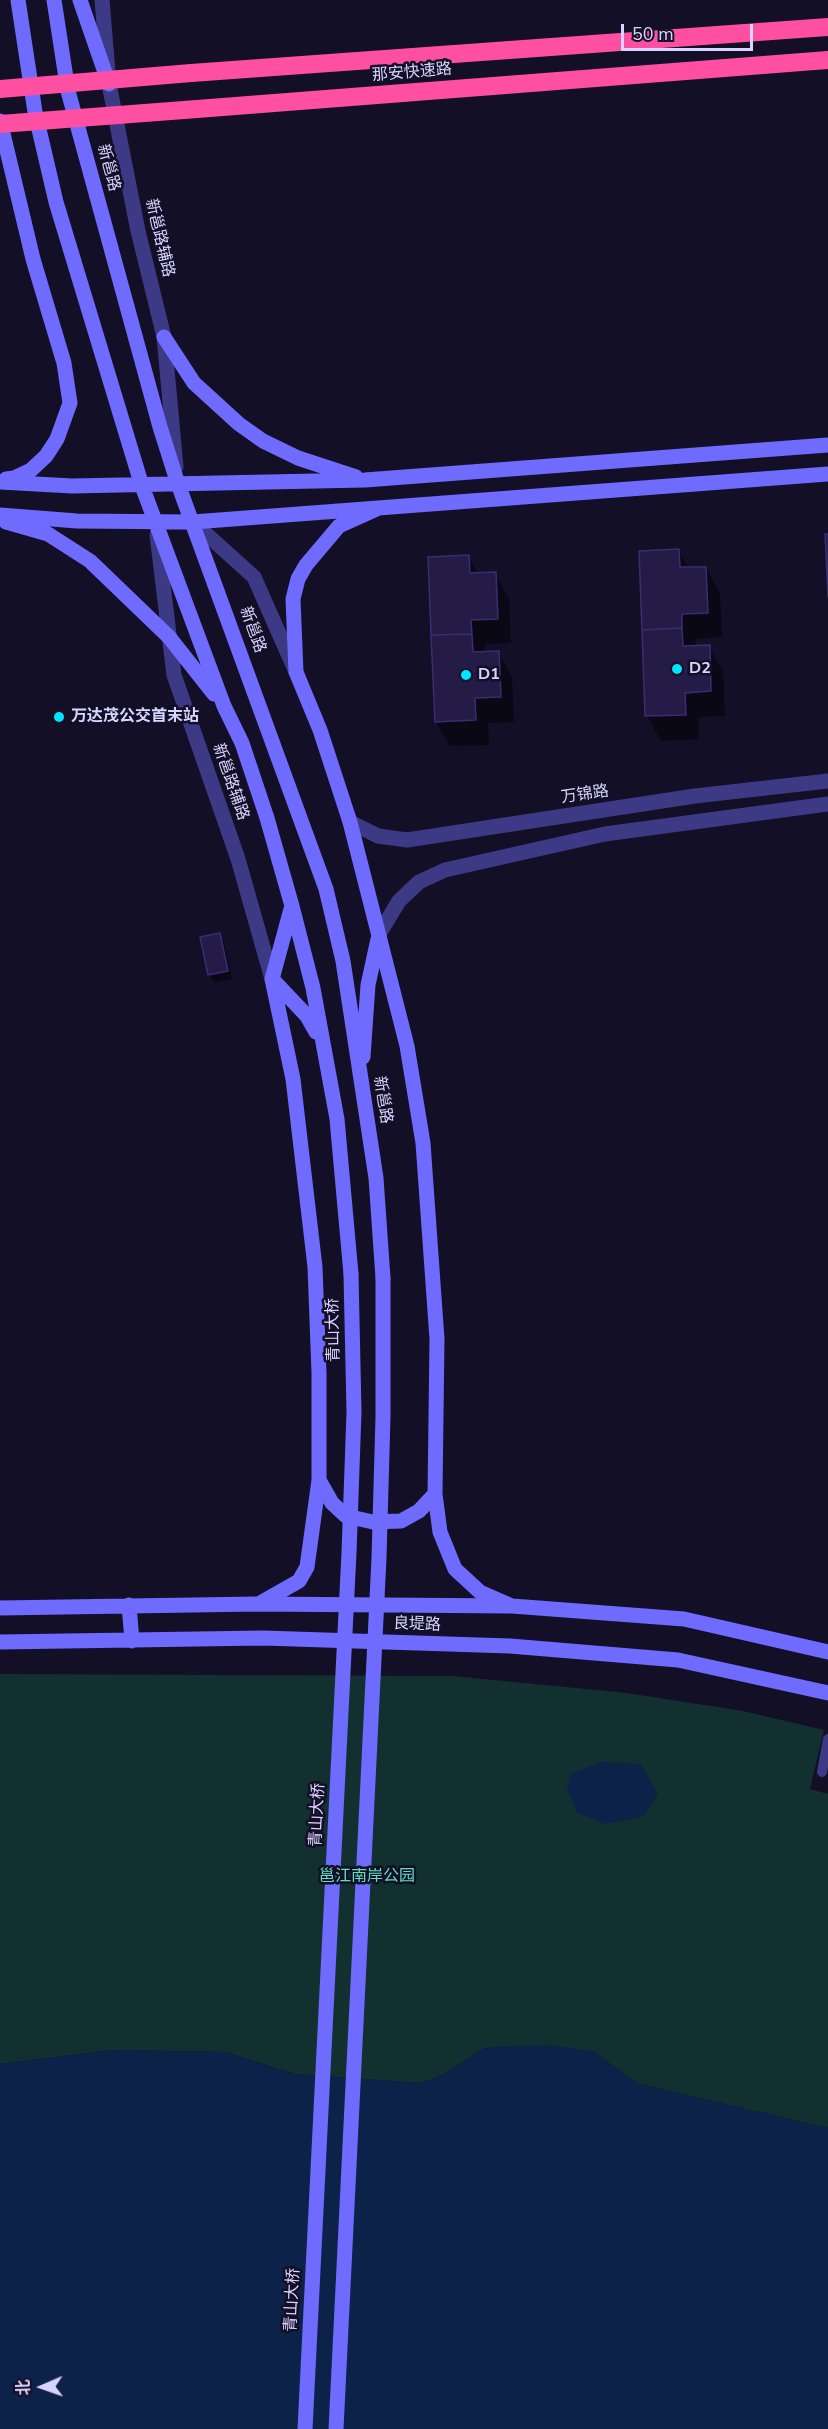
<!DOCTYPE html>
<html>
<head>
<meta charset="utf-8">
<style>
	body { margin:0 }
	#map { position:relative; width:828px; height:2429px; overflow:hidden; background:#130f26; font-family:"Nunito Sans","Noto Sans SC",sans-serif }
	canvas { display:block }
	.north { position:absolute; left:12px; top:2357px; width:60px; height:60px; -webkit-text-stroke:4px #130f26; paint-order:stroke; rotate:268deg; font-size:16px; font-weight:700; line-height:24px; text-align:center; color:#d9d4ff }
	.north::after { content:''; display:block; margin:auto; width:21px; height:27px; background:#d9d4ff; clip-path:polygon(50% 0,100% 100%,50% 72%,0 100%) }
	.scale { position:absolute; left:621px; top:24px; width:132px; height:27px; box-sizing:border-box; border:3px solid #d9d4ff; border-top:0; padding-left:8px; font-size:18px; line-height:21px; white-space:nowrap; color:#d9d4ff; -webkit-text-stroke:4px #130f26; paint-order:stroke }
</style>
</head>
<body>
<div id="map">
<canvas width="828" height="2429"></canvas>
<div class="north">北</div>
<div class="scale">50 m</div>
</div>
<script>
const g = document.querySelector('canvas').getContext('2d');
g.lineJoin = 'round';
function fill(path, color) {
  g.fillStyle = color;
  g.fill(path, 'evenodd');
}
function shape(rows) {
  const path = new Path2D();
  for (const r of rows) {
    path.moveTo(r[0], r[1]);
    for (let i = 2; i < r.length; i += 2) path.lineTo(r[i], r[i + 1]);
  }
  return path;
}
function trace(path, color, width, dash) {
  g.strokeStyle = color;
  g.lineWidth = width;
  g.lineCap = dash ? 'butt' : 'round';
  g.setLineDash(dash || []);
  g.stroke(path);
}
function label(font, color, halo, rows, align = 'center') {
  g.font = font + ' "Nunito Sans","Noto Sans SC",sans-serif';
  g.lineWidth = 5;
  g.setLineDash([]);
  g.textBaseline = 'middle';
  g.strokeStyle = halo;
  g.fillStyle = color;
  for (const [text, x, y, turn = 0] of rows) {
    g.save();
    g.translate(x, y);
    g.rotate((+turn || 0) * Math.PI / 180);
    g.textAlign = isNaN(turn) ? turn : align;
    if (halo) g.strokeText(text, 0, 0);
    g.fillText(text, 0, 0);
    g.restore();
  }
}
const green = shape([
	[0,1674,453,1676,627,1693,743,1711,824,1730,810,1789,828,1794,828,2128,639,2084,592,2051,487,2047,440,2076,421,2083,294,2074,226,2052,113,2050,0,2064]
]);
const water = shape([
	[601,1762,641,1764,658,1793,644,1816,606,1824,577,1813,567,1789,571,1774],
	[548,2045,592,2051,639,2084,828,2128,828,2429,0,2429,0,2064,113,2050,226,2052,294,2074,421,2083,440,2076,487,2047]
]);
const shadow = shape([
	[679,551,689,569,706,568,720,593,722,637,695,639,696,647,709,647,723,671,725,716,699,717,699,739,661,741,647,716],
	[468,557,478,574,495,574,509,599,511,643,485,644,485,653,498,652,512,677,514,722,488,723,489,745,450,746,436,722],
	[219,935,224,943,232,979,215,983,210,975,202,939]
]);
const building = shape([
	[825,534,828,534,828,597,825,534],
	[679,549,680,567,706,567,708,613,682,614,682,628,642,630,639,551,679,549],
	[469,555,470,573,496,572,498,619,471,620,472,634,431,635,428,557,469,555],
	[682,628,683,646,710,645,711,691,685,693,686,715,645,716,642,630,682,628],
	[472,634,473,652,499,651,501,697,475,698,476,720,435,722,431,635,472,634],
	[220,933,228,971,208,975,200,937,220,933]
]);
const lane = shape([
	[822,1772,828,1739]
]);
const street = shape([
	[102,0,109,84,138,231,164,337,176,467],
	[193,522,254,577,296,672],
	[157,535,174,675,238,859,272,979],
	[350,822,378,836,407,840,695,796,828,781],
	[379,934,399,901,419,882,445,870,605,834,828,804]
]);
const secondary = shape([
	[18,0,35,112,56,202,142,486,224,706,242,743,267,818,292,906,313,988,337,1119,351,1274],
	[54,0,68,91,160,427,178,484,326,889,343,961,376,1178,383,1278],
	[80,0,109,84],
	[0,121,33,259,64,363,70,403,57,439,46,456,31,470,14,478,6,479],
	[164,337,194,383,239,424,263,441,298,458,356,477],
	[0,482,72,486,365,480,828,445],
	[379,508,339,526,306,565,298,579,293,599,296,672,320,730,350,822,407,1046,423,1143,437,1339,435,1494,440,1532,455,1569,480,1592,512,1606],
	[0,515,77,521,193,522,828,474],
	[6,522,48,534,90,561,169,637,214,694],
	[272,979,307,1016,316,1032],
	[363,1057,368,985,378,939],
	[319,1480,332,1503,346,1516,373,1522,401,1521,419,1511,435,1494],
	[262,1602,299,1581,307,1567,319,1480,319,1373,315,1267,293,1079,272,979,291,909],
	[129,1605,132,1641],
	[0,1608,257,1604,512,1606,684,1619,828,1652],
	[0,1642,263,1638,510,1646,678,1660,828,1693]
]);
const highway = shape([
	[191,73,828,27],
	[197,109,828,60]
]);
const secondaryBridge = shape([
	[305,2429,349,1553,354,1412,351,1274],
	[336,2429,379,1558,383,1417,383,1278]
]);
const highwayBridge = shape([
	[0,89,191,73],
	[0,124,197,109]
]);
const markers = [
	[677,669,6,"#00e5ff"],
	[466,675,6,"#00e5ff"],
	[59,717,6,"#00e5ff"]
];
const streetNames = [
	["那安快速路",412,73,-5],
	["新邕路",108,168,75],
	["新邕路辅路",159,238,77],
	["新邕路",252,630,70],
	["新邕路辅路",230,782,71],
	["万锦路",585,795,-8],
	["新邕路",382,1100,81],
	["青山大桥",334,1330,-91],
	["良堤路",417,1625,2],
	["青山大桥",318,1815,-87],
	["青山大桥",293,2300,-87]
];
const poiNames = [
	["D2",689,669],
	["D1",478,675],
	["万达茂公交首末站",71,717]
];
const parkNames = [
	["邕江南岸公园",367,1877]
];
fill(green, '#12302f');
fill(water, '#0c2248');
fill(shadow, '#0007');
fill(building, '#241b47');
trace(building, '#3b2d73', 1.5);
trace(lane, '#3d3a85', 10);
trace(street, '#3d3a85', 15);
trace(secondary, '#6f6bff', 15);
trace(highway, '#ff4fa3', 18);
trace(secondaryBridge, '#6f6bff', 15);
trace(highwayBridge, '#ff4fa3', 18);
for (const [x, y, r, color] of markers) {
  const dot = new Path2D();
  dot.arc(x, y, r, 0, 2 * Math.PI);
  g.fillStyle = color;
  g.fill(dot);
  trace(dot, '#130f26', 2);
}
label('16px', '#d9d4ff', '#130f26', streetNames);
label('bold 16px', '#d9d4ff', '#130f26', poiNames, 'left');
label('16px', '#5fe0c0', '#130f26', parkNames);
</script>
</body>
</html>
